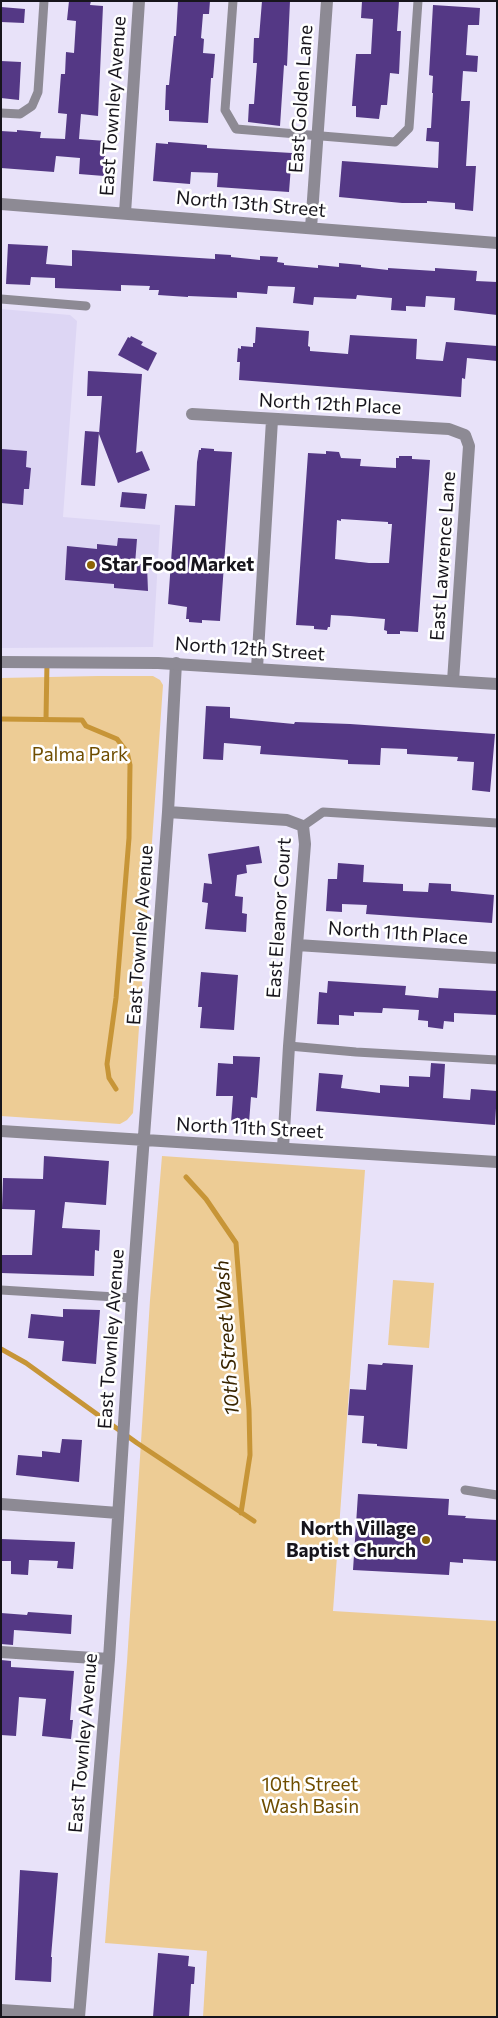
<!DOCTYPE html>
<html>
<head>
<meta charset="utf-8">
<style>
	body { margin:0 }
	#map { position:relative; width:498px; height:2018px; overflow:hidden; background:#e8e2f9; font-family:Commissioner,sans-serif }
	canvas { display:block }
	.frame { position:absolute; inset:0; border:2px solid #17151c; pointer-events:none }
</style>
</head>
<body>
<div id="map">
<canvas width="498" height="2018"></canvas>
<div class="frame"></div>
</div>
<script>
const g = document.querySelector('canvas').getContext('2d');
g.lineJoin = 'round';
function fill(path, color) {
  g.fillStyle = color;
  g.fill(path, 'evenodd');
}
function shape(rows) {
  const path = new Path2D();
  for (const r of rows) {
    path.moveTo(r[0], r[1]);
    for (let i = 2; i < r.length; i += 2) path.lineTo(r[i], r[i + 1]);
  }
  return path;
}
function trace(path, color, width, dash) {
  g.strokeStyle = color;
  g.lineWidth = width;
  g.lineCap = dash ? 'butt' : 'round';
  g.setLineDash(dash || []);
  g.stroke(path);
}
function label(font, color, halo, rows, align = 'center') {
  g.font = font + ' Commissioner,sans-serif';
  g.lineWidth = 5;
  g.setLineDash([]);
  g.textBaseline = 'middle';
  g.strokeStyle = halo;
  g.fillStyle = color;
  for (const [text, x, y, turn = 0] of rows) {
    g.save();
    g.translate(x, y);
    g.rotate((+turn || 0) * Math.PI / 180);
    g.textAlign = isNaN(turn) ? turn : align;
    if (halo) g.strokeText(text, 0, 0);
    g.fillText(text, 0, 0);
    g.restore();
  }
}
const built = shape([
	[1,309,70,315,77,321,63,517,160,525,153,647,1,648]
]);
const green = shape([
	[98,676,153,676,160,680,163,685,133,1113,127,1120,120,1124,1,1116,1,678],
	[162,1156,365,1170,333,1611,497,1621,497,2017,203,2017,207,1951,105,1943,127,1662,150,1300],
	[393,1280,434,1283,429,1348,388,1345]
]);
const stream = shape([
	[1,719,82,720,86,726,117,739,127,752,130,765,129,838,116,998,107,1064,109,1078,116,1089],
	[46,719,47,662],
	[186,1177,206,1199,236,1243,249,1410,250,1455,241,1513],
	[1,1349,26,1363,137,1443,254,1521]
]);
const building = shape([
	[69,1,91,1,90,5,103,6,98,116,81,114,79,139,106,141,104,176,79,174,80,158,56,156,54,172,1,168,1,131,17,132,17,130,41,132,40,138,65,139,67,114,58,113,61,74,65,74,66,52,74,53,76,21,67,20],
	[178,1,210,1,209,14,203,14,201,38,204,39,203,53,215,54,213,78,211,78,208,123,169,121,169,110,165,110,166,85,169,85,174,36,176,36],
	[262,1,290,1,287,66,284,65,280,126,248,122,249,104,254,104,257,63,253,63,254,38,259,38],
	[362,1,399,1,397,31,401,31,399,74,390,73,387,105,381,105,379,119,356,117,356,106,352,106,356,54,371,54,373,19,361,18],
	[433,5,480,8,479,25,468,25,466,55,478,56,477,72,463,71,461,101,470,101,466,166,476,166,473,211,455,209,455,203,427,201,427,203,402,203,339,197,342,161,438,168,439,142,426,141,427,128,431,128,433,93,432,93,433,76,429,75],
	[1,7,25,9,24,23,1,22],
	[1,61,21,62,19,100,1,98],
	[168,142,207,145,207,148,292,153,289,192,217,187,218,173,191,172,190,184,153,181,156,143,168,144],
	[8,244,48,246,46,264,72,266,72,250,215,259,215,254,231,255,231,257,260,260,260,256,278,257,277,262,284,263,284,265,318,268,318,265,339,267,339,263,361,265,361,267,388,270,388,268,435,271,435,268,477,271,476,281,497,282,497,315,454,310,455,298,426,296,425,307,406,306,406,311,391,310,392,298,357,295,356,299,314,297,313,305,293,303,295,287,268,286,267,294,237,292,237,298,188,296,188,297,158,295,159,290,149,290,150,286,121,285,121,291,55,288,55,278,31,277,30,285,6,284],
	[256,327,309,331,308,346,310,347,310,351,348,354,350,335,417,339,416,359,428,360,443,361,446,342,497,346,497,361,467,358,465,379,462,378,461,397,239,380,240,362,237,362,238,348,241,349,241,346,253,347,253,343,255,343],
	[131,336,143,342,141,345,157,353,148,371,118,355,128,337,130,338],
	[88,371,142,374,136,453,142,451,150,470,118,483,99,434,102,396,87,396],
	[85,431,99,432,95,486,81,485],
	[201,448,214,449,214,451,232,452,220,621,202,620,202,623,189,622,189,619,186,619,187,607,168,604,175,505,195,506,197,462,199,450,201,450],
	[1,449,27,451,26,467,31,468,29,489,24,489,23,505,1,503],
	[326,451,339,452,341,458,361,459,360,466,396,468,396,458,399,458,399,456,412,456,412,459,430,460,418,632,400,631,400,634,387,634,387,631,384,630,385,619,350,616,331,615,330,627,328,627,327,630,314,629,314,626,296,625,308,453,326,454],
	[341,519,388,522,388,524,392,524,389,563,369,563,335,559,337,520,341,521],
	[122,492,147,494,145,509,120,507],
	[118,538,137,539,135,564,145,564,147,566,148,591,114,588,114,584,65,580,67,546,97,549,97,544,117,546],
	[206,706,230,707,230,718,294,724,295,722,350,724,495,734,490,792,472,790,474,762,457,761,458,757,407,754,407,749,381,748,380,765,348,764,348,760,260,754,261,746,224,743,223,760,203,759],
	[259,846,262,863,246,865,247,873,237,875,235,896,243,897,242,913,247,914,246,932,205,929,208,903,202,902,204,883,212,884,208,854],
	[338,863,364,865,363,882,403,884,403,891,428,892,429,883,451,884,451,891,494,895,492,923,366,914,367,905,342,904,342,912,326,911,328,879,337,879],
	[201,972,238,975,234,1030,200,1028,202,1007,198,1007],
	[328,981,406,986,405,995,438,998,439,988,497,991,497,1015,454,1013,454,1022,444,1021,443,1029,428,1027,428,1021,418,1020,419,1010,383,1008,382,1013,354,1012,354,1016,339,1015,339,1025,317,1024,319,992,327,993],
	[233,1056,260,1057,257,1098,251,1097,249,1123,231,1122,233,1096,216,1096,218,1063,233,1064],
	[431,1063,445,1064,443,1098,470,1100,471,1089,497,1091,495,1125,316,1111,319,1073,343,1075,341,1088,380,1093,380,1085,409,1087,409,1076,430,1077],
	[44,1156,109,1161,106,1205,65,1202,62,1228,100,1230,99,1251,95,1250,94,1276,1,1273,1,1255,32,1255,35,1210,2,1209,3,1178,43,1179],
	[63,1309,100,1310,96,1364,62,1361,64,1341,28,1338,31,1314,63,1317],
	[383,1363,413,1365,407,1449,377,1446,377,1444,362,1443,364,1416,348,1415,350,1389,366,1390,368,1364,382,1365],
	[62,1439,82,1440,79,1482,16,1475,18,1455,42,1457,42,1451,60,1453],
	[358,1494,449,1499,448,1515,466,1516,465,1518,497,1520,497,1561,463,1559,463,1563,450,1562,449,1575,353,1570],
	[1,1539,75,1542,73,1569,57,1568,58,1561,29,1560,28,1575,11,1574,11,1561,1,1561],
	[28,1612,72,1615,71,1634,14,1630,13,1645,1,1644,1,1613,27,1615],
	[1,1660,11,1661,11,1667,74,1671,70,1720,73,1720,71,1739,42,1736,46,1699,19,1697,16,1736,1,1735],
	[20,1870,58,1873,51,1957,52,1957,51,1982,15,1980],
	[158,1953,189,1956,188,1966,195,1967,194,1984,191,1984,189,2017,153,2017]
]);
const service = shape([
	[233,1,225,110,236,129,395,142,409,128,418,1],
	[1,113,20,114,32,106,38,92,44,1],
	[1,299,86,306],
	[303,826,323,812,497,823],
	[289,1046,356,1052,497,1060],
	[1,1290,132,1298],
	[465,1490,497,1495]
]);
const minor = shape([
	[1,204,497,243],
	[125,213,139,1],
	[311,228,327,1],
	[192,414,449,429,465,435,469,446,453,681],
	[257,668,272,420],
	[168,812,287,820,303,826,305,844,289,1046,283,1148],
	[297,945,497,958],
	[1,1131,497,1162],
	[1,1504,118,1513],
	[1,1652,109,1659],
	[1,2010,79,2015],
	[79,2017,109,1659,132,1298,168,812,176,663]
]);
const tertiary = shape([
	[1,662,158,663,497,684]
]);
const markers = [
	[91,565,5,"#8d6407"],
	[426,1540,5,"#8d6407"]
];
const streetNames = [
	["East Golden Lane",301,99,-86],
	["East Townley Avenue",113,106,-86],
	["North 13th Street",251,204,5],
	["North 12th Place",330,404,3],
	["East Lawrence Lane",443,556,-86],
	["North 12th Street",250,649,4],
	["East Eleanor Court",279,918,-86],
	["North 11th Place",398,933,4],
	["East Townley Avenue",140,935,-86],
	["North 11th Street",250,1128,3],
	["East Townley Avenue",111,1339,-86],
	["East Townley Avenue",83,1743,-85]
];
const poiNames = [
	["Star Food Market",101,565],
	["North Village",416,1529,"right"],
	["Baptist Church",416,1551,"right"]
];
const parkNames = [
	["Palma Park",80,755],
	["10th Street",310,1785],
	["Wash Basin",310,1807]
];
const waterNames = [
	["10th Street Wash",227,1338,-94]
];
fill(built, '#ddd6f4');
fill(green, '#edcc95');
trace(stream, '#c79537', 5);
fill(building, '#543885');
trace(service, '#8d8a94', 9);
trace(minor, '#8d8a94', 12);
trace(tertiary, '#8d8a94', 12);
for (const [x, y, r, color] of markers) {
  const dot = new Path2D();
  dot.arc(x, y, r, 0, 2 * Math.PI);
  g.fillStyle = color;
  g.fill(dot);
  trace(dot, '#fff', 2);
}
label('19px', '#17151c', '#fff', streetNames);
label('bold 19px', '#17151c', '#fff', poiNames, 'left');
label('19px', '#6f4d00', '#fff', parkNames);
label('italic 20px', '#3a2600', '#fff', waterNames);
</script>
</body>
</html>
